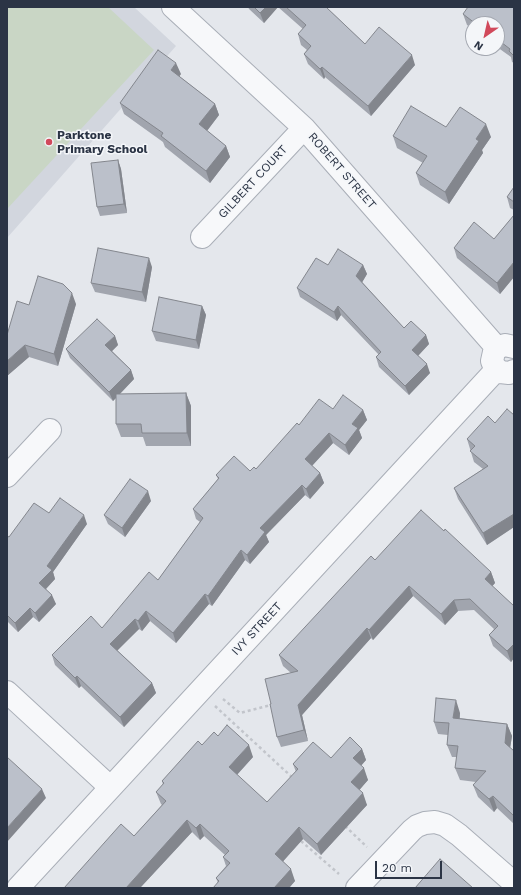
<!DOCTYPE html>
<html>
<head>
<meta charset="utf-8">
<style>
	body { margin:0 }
	#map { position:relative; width:521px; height:895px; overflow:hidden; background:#e4e7ec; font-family:"Work Sans",sans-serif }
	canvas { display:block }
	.frame { position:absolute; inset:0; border:8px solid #2b3445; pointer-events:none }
	.north { position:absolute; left:465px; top:16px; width:40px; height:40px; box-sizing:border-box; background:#f4f6f9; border:1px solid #a4a8b1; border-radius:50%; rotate:214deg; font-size:11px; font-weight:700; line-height:16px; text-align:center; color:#2b3445 }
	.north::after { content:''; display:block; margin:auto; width:14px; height:18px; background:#d1495b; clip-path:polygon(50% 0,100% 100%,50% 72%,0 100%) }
	.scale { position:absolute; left:375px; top:861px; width:67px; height:18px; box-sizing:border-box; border:2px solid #2b3445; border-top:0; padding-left:5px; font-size:12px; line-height:14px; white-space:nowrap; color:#2b3445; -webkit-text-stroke:3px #f4f6f9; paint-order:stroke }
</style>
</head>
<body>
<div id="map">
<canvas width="521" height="895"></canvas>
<div class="frame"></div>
<div class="north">N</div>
<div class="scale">20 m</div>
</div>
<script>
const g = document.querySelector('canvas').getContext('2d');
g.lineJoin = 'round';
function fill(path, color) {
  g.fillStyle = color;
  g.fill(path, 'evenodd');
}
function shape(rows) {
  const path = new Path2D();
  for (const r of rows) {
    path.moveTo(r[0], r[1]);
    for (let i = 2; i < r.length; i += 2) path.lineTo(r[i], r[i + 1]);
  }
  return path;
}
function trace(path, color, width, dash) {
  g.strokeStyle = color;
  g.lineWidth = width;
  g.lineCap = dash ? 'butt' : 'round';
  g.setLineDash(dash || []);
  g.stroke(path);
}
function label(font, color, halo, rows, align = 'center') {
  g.font = font + ' "Work Sans",sans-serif';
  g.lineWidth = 3;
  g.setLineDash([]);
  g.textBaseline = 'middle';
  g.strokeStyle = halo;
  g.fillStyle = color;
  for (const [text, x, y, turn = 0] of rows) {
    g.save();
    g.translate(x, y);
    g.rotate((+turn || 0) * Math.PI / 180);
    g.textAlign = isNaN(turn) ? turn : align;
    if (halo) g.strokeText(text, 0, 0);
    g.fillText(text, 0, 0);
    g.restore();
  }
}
const built = shape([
	[7,7,134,7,176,46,7,238]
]);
const green = shape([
	[7,7,108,7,154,50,7,209]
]);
const path = shape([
	[223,699,240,713,271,705],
	[215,706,294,779],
	[345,826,367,847],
	[301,841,339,874]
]);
const minor = shape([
	[173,7,304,128,497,348],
	[202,237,304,128],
	[514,347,505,345,497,348,494,352,492,361,494,366,500,372,509,373,514,371],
	[7,476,50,430],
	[7,692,110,787],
	[18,888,497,369],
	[357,888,412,830,417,826,425,823,435,822,445,825,459,835,514,883]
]);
const wall = shape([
	[248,7,326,7,365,44,415,65,371,116,325,77,324,79,308,64,304,54,307,50,301,45,298,34,303,29,278,7,264,23,249,9],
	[514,7,514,63,512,62,511,57,497,47,497,24,473,24,473,29,467,25,463,14],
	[181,74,179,76,215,104,219,115,207,131,226,146,230,157,210,183,165,147,163,142,124,114,120,103],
	[446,127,491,137,482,150,483,153,449,204,420,185,416,173,423,163,397,148,393,136],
	[118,160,121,169,127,213,100,216,97,207],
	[514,187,514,210,510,208,507,197],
	[514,215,514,277,500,294,457,258,454,248,494,239],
	[328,265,363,265,367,274,362,282,404,328,426,335,429,344,418,356,430,373,409,395,379,367,376,357,379,355,341,315,337,321,300,297,297,288],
	[152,267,146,302,95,292,91,283],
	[76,304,58,366,29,357,7,376,29,305],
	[202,306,206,315,199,349,156,341,152,331],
	[115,336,118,345,112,351,131,370,134,379,120,394,186,393,191,406,191,446,146,446,143,437,121,437,116,424,116,398,113,401,70,358,66,349],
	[333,409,363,410,367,420,359,430,362,438,349,455,333,443,312,466,320,473,324,483,310,499,305,495,266,535,269,542,250,564,245,560,212,606,209,604,176,643,150,621,142,631,139,629,117,650,152,683,156,693,124,727,81,686,79,688,55,665,52,655,102,628,158,580,200,522,196,519,193,509,218,479,216,475,250,471,256,469,299,425],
	[514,415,514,527,487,545,458,499,454,488,483,469,474,462,467,439,495,423],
	[151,501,125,537,108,524,104,515],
	[87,524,53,572,55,579,46,589,56,604,39,622,33,617,18,632,7,621,7,536,9,537],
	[375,560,491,572,495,583,492,586,514,606,514,658,511,662,493,646,489,635,494,629,474,610,458,611,445,625,413,596,373,640,371,638,302,715,308,741,281,747,277,737,271,704,291,673,283,666,279,655],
	[460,713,460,718,507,724,512,736,510,748,514,751,514,824,497,808,494,812,478,797,473,785,476,782,460,780,455,768,457,757,452,757,447,745,448,735,438,734,434,722],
	[218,736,253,757,237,775,267,802,296,772,293,764,331,758,362,749,366,760,361,766,368,780,359,790,367,805,321,855,303,839,283,861,295,881,289,888,213,888,218,883,216,878,226,866,223,857,225,855,204,836,200,840,192,832,140,888,64,888,134,836,162,805,161,804,156,792,163,785,162,781,202,745]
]);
const shadedWall = shape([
	[266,7,278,7,264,23,260,13],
	[412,55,415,65,371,116,368,106],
	[176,63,181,74,176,81,171,70],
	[322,67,325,77,324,79,320,69],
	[215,104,219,115,203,136,199,124],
	[486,124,491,137,482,150,483,153,449,204,445,192,476,139],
	[226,146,230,157,210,183,206,171],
	[118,160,121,169,127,213,124,204],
	[149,258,152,267,146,302,142,292],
	[514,262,514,277,500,294,497,283],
	[363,265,367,274,360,286,356,276],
	[72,293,76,304,58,366,54,354],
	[202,306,206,315,199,349,196,340],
	[338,306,341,315,337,321,334,312],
	[426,335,429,344,415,359,412,350],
	[115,336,118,345,109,354,105,345],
	[25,345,29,357,7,376,7,361],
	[427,364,430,373,409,395,405,386],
	[131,370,134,379,113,401,109,392],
	[186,393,191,406,191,446,187,433],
	[363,410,367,420,359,430,362,438,349,455,345,445,352,424],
	[329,433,333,443,309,469,305,459],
	[320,473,324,483,310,499,306,489],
	[302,485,305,495,266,535,269,542,250,564,247,555,260,528],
	[148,491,151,501,125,537,122,528],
	[514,514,514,527,487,545,483,533],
	[84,515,87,524,53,572,55,579,43,592,39,583,47,566],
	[241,550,245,560,212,606,208,596],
	[491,572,495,583,489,590,485,579],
	[409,586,413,596,373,640,369,630],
	[205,594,209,604,176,643,173,633],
	[52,595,56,604,39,622,35,613],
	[454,600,458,611,445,625,441,614],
	[30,608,33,617,18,632,15,623],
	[146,611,150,621,142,631,138,621],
	[135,619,139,629,114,654,110,644],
	[367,628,371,638,302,715,308,741,304,730,298,705],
	[514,644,514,658,511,662,507,651],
	[77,676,81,686,79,688,75,678],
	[152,683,156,693,124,727,120,717],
	[456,700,460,713,458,730,453,718],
	[507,724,512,736,509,755,505,743],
	[249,745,253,757,233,779,229,767],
	[362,749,366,760,357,770,353,758],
	[364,768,368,780,356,794,351,782],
	[42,789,46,798,7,842,7,828],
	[363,793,367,805,321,855,317,844],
	[493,796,497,808,494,812,489,799],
	[187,820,192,832,140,888,126,888],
	[200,824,204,836,200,840,196,828],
	[299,827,303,839,279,866,275,854],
	[291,869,295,881,289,888,274,888]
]);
const building = shape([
	[254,7,266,7,260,13,254,7],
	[286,7,326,7,365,44,379,27,412,55,368,106,322,67,320,69,304,54,311,46,298,34,306,25,286,7],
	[468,7,514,7,514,56,509,51,510,49,497,39,497,24,476,24,463,14,468,7],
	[158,50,176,63,171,70,215,104,199,124,226,146,206,171,161,136,163,133,120,103,158,50],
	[411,106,446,127,460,107,486,124,476,139,479,141,445,192,416,173,427,156,393,136,411,106],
	[118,160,124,204,97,207,91,163,118,160],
	[514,187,514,202,507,197,514,187],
	[514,215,514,262,497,283,454,248,474,222,494,239,514,215],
	[98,248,149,258,142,292,91,283,98,248],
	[338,249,363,265,356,276,404,328,411,321,426,335,412,350,427,364,405,386,376,357,381,352,338,306,334,312,297,288,316,258,328,265,338,249],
	[38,276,63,284,72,293,54,354,25,345,7,361,7,335,17,301,29,305,38,276],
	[159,297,202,306,196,340,152,331,159,297],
	[97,319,115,336,105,345,131,370,109,392,66,349,97,319],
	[186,393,187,433,142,433,141,424,116,424,116,394,186,393],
	[343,395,363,410,352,424,358,428,345,445,329,433,305,459,320,473,306,489,302,485,260,528,265,532,247,555,241,550,208,596,205,594,173,633,146,611,138,621,135,619,110,644,152,683,120,717,77,676,75,678,52,655,91,616,102,628,149,572,158,580,203,518,193,509,219,478,216,475,234,456,250,471,254,467,256,469,297,423,299,425,319,399,333,409,343,395],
	[507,409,514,415,514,514,483,533,454,488,488,466,470,451,475,446,467,439,488,416,495,423,507,409],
	[130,479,148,491,122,528,104,515,130,479],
	[60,498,84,515,47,566,52,570,39,583,52,595,35,613,30,608,15,623,7,615,7,536,9,537,34,503,49,513,60,498],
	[421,510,444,531,445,529,491,572,485,579,514,606,514,644,507,651,489,635,498,626,470,599,454,600,441,614,409,586,369,630,367,628,298,705,304,730,277,737,270,704,271,704,265,679,298,671,279,655,371,556,375,560,421,510],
	[436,698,456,700,453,718,507,724,505,743,514,751,514,816,493,796,489,799,473,785,486,771,455,768,458,746,447,745,449,723,434,722,436,698],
	[227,725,249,745,229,767,267,802,298,769,293,764,313,742,331,758,350,737,362,749,353,758,364,768,351,782,363,793,317,844,299,827,275,854,291,869,274,888,213,888,219,881,216,878,230,863,223,857,229,851,200,824,196,828,187,820,126,888,64,888,121,824,134,836,166,801,156,792,164,783,162,781,198,741,202,745,214,732,218,736,227,725],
	[7,757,42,789,7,828,7,757],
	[440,859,473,888,415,888,440,859]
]);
const markers = [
	[49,142,4,"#d1495b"]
];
const poiNames = [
	["Parktone",57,135],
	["Primary School",57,149]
];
const streetNames = [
	["ROBERT STREET",342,171,49],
	["GILBERT COURT",253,182,-47],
	["IVY STREET",257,629,-47]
];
fill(built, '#d2d6de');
fill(green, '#c9d6c5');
trace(minor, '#a9aeb7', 24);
trace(path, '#c2c5cb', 2.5, [3, 3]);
trace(minor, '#f7f8fa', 22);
fill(wall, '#a1a5ae');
fill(shadedWall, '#83868d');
fill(building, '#bbc0ca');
trace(building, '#83868d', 1);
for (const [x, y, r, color] of markers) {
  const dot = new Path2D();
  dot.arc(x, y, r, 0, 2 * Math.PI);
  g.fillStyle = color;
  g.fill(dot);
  trace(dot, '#f4f6f9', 1.5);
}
label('bold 12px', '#2b3445', '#f4f6f9', poiNames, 'left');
label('12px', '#2b3445', '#f4f6f9', streetNames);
</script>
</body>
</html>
